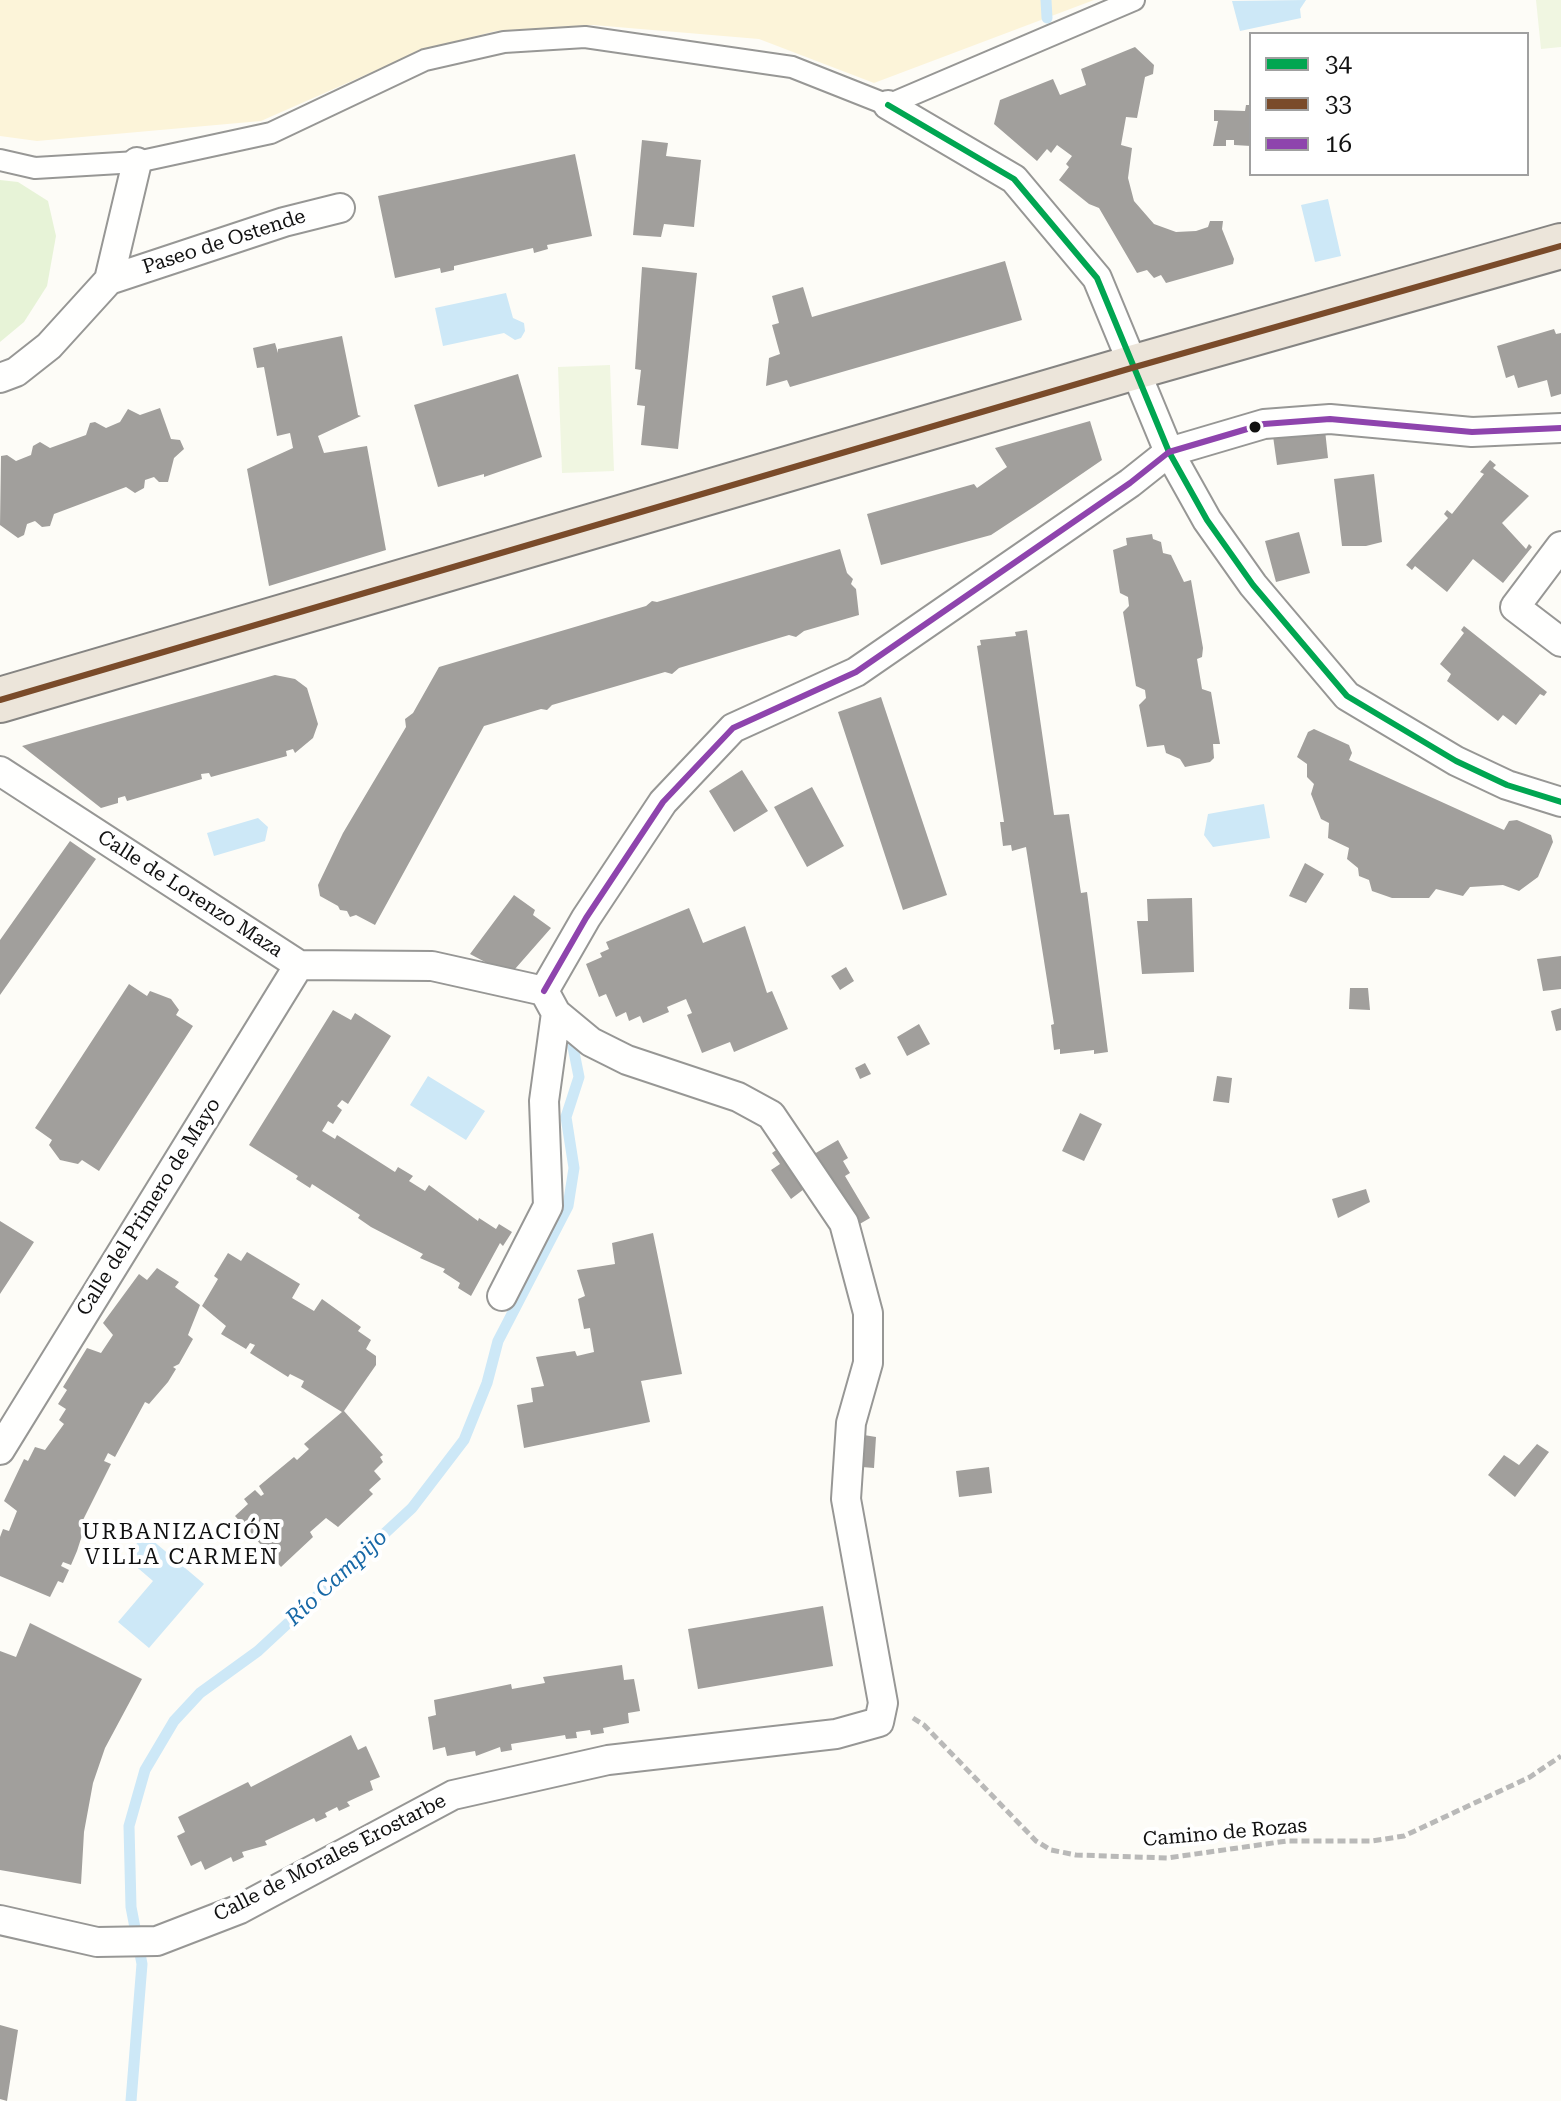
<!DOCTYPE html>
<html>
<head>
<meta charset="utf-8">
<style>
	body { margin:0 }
	#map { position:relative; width:1561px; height:2101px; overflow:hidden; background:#fdfcf7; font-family:"Roboto Serif",serif }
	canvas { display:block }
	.legend { position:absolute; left:1249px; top:32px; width:280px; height:144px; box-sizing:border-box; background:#fff; border:2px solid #a0a0a0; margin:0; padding:10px 14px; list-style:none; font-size:24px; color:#111 }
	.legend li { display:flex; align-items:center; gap:16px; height:40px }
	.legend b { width:40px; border:2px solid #a0a0a0 }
</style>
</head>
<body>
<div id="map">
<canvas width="1561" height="2101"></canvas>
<ul class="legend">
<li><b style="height:10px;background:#00a651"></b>34</li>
<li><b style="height:10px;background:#7a4b2a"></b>33</li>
<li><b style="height:10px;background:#8e44ad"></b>16</li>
</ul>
</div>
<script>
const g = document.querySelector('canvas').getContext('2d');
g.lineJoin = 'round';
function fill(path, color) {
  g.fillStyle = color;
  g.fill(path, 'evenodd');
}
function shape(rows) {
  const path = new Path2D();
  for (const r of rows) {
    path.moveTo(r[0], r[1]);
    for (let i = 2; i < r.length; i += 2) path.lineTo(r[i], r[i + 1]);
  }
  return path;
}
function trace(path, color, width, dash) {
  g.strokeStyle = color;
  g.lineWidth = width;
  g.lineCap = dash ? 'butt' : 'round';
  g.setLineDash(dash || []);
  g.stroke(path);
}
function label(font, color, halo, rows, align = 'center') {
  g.font = font + ' "Roboto Serif",serif';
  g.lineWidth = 8;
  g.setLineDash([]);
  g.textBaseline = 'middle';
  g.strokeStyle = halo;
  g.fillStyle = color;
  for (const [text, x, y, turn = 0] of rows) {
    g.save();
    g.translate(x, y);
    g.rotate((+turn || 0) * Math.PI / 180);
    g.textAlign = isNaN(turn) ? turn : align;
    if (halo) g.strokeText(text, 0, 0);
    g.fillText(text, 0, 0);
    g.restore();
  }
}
const green = shape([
	[0,180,18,182,48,201,56,236,47,286,24,322,0,342]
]);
const sand = shape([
	[0,0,1094,0,874,83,759,39,593,25,496,31,422,50,261,121,37,141,0,136]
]);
const pitch = shape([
	[1536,0,1561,0,1561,47,1541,49],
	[610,365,614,471,562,473,558,367]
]);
const water = shape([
	[1306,0,1300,9,1301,18,1240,31,1232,1],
	[1328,199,1341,256,1315,262,1301,205],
	[506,293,513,318,524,323,525,331,521,338,515,340,504,333,443,346,435,308],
	[1264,804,1270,838,1213,847,1204,835,1208,814],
	[258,818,268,827,265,841,214,856,207,833],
	[428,1076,485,1111,466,1140,410,1105],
	[145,1534,204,1584,149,1648,118,1622,153,1581,125,1557]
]);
const stream = shape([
	[1046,0,1047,18],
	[131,2101,142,1964,131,1907,129,1826,145,1770,174,1721,200,1693,258,1651,412,1508,464,1440,487,1383,498,1341,568,1206,574,1168,566,1117,579,1077,573,1047]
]);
const building = shape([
	[1135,47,1154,65,1153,74,1145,77,1137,118,1126,117,1121,145,1132,148,1128,178,1134,201,1154,224,1176,232,1196,231,1208,227,1210,221,1223,221,1222,229,1234,259,1233,264,1166,283,1161,275,1154,278,1147,270,1137,273,1099,208,1089,204,1059,180,1069,167,1066,164,1072,156,1057,145,1051,153,1047,149,1037,161,994,124,1000,100,1053,79,1060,95,1086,85,1081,69],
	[1246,105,1251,105,1251,146,1234,145,1234,140,1226,140,1226,146,1213,146,1218,121,1214,121,1214,110,1245,111],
	[642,140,668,143,666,156,701,160,694,227,664,224,661,237,633,235],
	[575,154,592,236,547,245,548,249,534,253,533,248,454,266,454,270,441,273,440,268,395,278,378,196],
	[1005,261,1022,320,790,387,787,380,766,386,769,358,780,354,772,325,779,323,772,296,803,287,812,317],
	[642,267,697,273,678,449,641,445,645,406,637,405,641,370,635,369],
	[1554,329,1556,334,1561,333,1561,394,1551,397,1547,380,1518,388,1514,375,1506,378,1497,346],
	[342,336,358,415,361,416,318,436,324,453,367,446,386,550,269,586,247,469,293,448,290,433,277,436,264,367,257,368,253,348,275,343,278,353,278,349],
	[518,374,542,457,484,477,484,474,438,487,414,405],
	[160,408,171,439,180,440,184,449,174,458,168,482,159,482,154,477,145,480,144,488,135,493,126,487,54,514,50,526,42,527,35,521,27,524,24,535,18,538,0,525,1,456,7,455,16,461,31,455,33,446,40,442,50,448,86,435,90,423,95,422,106,428,120,422,128,409,140,415],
	[1090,421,1102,460,1035,506,991,535,881,565,867,514,974,484,977,488,1007,467,995,448],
	[1325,430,1328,458,1277,465,1273,436],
	[1490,460,1496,465,1493,468,1529,496,1502,523,1526,549,1529,544,1532,547,1503,583,1473,559,1447,592,1415,566,1412,570,1406,565,1448,518,1444,514,1447,510,1452,514,1484,474,1480,472],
	[1374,474,1382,542,1366,546,1342,546,1334,479],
	[1299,532,1310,573,1276,582,1265,541],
	[1152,534,1153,539,1161,542,1163,553,1171,555,1184,582,1191,580,1203,648,1202,657,1197,659,1202,689,1211,692,1220,744,1213,744,1214,758,1210,762,1185,767,1180,759,1166,753,1164,745,1147,747,1139,705,1146,698,1145,690,1136,686,1123,612,1129,606,1128,597,1120,593,1113,550,1127,545,1126,538],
	[840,549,847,573,853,579,851,584,856,589,859,615,804,631,796,637,789,635,679,668,672,674,665,672,552,705,547,710,541,709,484,726,375,925,356,915,350,917,347,911,340,910,338,906,320,896,318,885,343,833,406,727,405,719,413,713,439,667,646,606,652,601,657,602],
	[1464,626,1547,692,1544,696,1540,694,1516,725,1503,715,1498,721,1447,681,1451,674,1440,664,1464,633,1461,630],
	[1027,630,1054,815,1069,814,1081,893,1087,892,1108,1052,1094,1054,1094,1050,1060,1054,1060,1049,1054,1050,1051,1025,1054,1024,1026,847,1012,851,1011,845,1003,846,1000,822,1004,822,977,646,981,645,980,640,1016,636,1015,632],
	[275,675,295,679,307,688,318,724,313,738,295,753,293,749,286,751,287,756,211,777,209,773,201,774,202,779,127,801,125,796,118,798,118,803,101,808,22,746],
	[881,697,947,895,903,910,838,712],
	[1314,729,1349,745,1352,753,1349,760,1477,818,1504,830,1509,821,1517,820,1551,835,1553,842,1538,877,1519,891,1503,885,1470,887,1463,896,1436,889,1429,898,1392,898,1372,891,1369,880,1359,876,1358,868,1347,859,1349,848,1328,838,1329,823,1321,819,1311,794,1314,784,1307,777,1307,764,1297,757,1308,732],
	[742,770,768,811,734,832,709,791],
	[812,787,844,846,807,867,774,807],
	[70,841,96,859,0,995,0,940],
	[1305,863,1324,874,1306,903,1289,896],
	[514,895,535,910,533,915,551,928,515,969,502,971,470,954],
	[1192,898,1194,972,1142,974,1137,921,1148,921,1147,899],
	[689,908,703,943,745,926,767,993,772,991,788,1029,734,1052,730,1042,702,1053,687,1015,692,1013,686,999,667,1007,669,1012,643,1023,640,1016,629,1021,626,1012,616,1017,606,994,599,997,586,964,602,957,600,953,609,949,606,942],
	[1561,956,1561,989,1543,991,1537,959],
	[846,967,854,981,840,990,831,976],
	[129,984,147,996,150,991,171,999,179,1010,176,1015,193,1026,99,1171,82,1160,78,1164,60,1160,49,1145,52,1140,35,1128],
	[1350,988,1368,988,1370,1010,1349,1009],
	[1561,1008,1561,1030,1556,1031,1551,1011],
	[333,1010,351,1020,355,1013,391,1036,348,1104,342,1100,337,1106,342,1110,333,1124,328,1121,322,1131,335,1139,337,1135,395,1172,398,1167,413,1176,409,1181,425,1191,429,1185,478,1221,479,1218,496,1229,499,1224,512,1232,503,1246,500,1243,471,1296,458,1288,460,1283,443,1272,445,1269,420,1258,423,1254,371,1227,358,1218,360,1215,312,1184,310,1188,296,1179,298,1176,249,1145],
	[919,1024,930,1044,907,1056,897,1037],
	[865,1063,871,1074,860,1079,855,1068],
	[1217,1076,1232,1078,1229,1103,1213,1101],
	[1080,1113,1102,1124,1084,1161,1062,1151],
	[838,1140,848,1158,843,1161,850,1173,845,1176,870,1218,851,1229,809,1157],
	[782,1146,808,1186,791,1199,771,1170,780,1164,772,1153],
	[1366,1189,1370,1202,1338,1218,1332,1199],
	[0,1221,34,1242,0,1294],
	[653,1233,682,1374,641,1381,650,1422,524,1448,517,1405,533,1402,531,1388,544,1386,536,1357,575,1351,577,1356,594,1352,590,1328,584,1329,578,1299,585,1296,577,1270,615,1264,612,1243],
	[247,1252,300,1284,292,1298,314,1311,322,1299,361,1327,358,1331,371,1340,366,1349,376,1356,376,1365,344,1411,383,1455,380,1457,383,1462,374,1471,381,1479,369,1490,373,1494,338,1527,326,1518,310,1532,313,1537,281,1567,235,1516,248,1504,244,1499,255,1490,261,1496,264,1494,259,1486,294,1457,297,1460,309,1449,304,1444,342,1412,301,1387,304,1381,290,1374,288,1377,250,1353,255,1345,250,1343,246,1349,221,1334,226,1326,202,1306,218,1279,214,1276,228,1253,241,1261],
	[157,1268,179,1282,175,1287,200,1305,188,1335,193,1339,179,1364,173,1367,176,1369,168,1382,149,1404,145,1402,115,1457,108,1453,104,1461,111,1464,82,1522,86,1523,77,1551,71,1565,63,1562,61,1566,69,1570,63,1583,58,1581,50,1597,0,1576,0,1537,3,1529,9,1531,17,1511,4,1501,24,1459,28,1461,35,1447,45,1450,64,1424,59,1420,66,1409,58,1404,67,1390,63,1387,87,1348,101,1353,113,1335,103,1323,139,1274,147,1280],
	[864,1435,876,1437,874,1468,862,1467],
	[1537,1444,1549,1452,1515,1497,1488,1475,1504,1455,1519,1465],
	[989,1467,992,1493,959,1497,956,1471],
	[823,1606,833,1666,698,1689,688,1629],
	[30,1623,142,1679,105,1748,93,1783,84,1832,81,1884,0,1870,0,1651,16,1657],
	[622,1665,624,1680,634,1679,640,1711,628,1713,629,1723,603,1728,604,1733,591,1735,590,1730,576,1732,577,1738,566,1739,565,1735,511,1744,512,1750,501,1752,500,1747,476,1756,475,1751,447,1756,445,1747,433,1750,428,1717,436,1715,434,1700,511,1684,512,1689,545,1683,543,1677],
	[351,1735,358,1750,366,1746,380,1777,370,1781,373,1790,347,1802,350,1806,339,1811,337,1807,325,1813,327,1817,316,1822,314,1818,265,1841,267,1845,242,1852,244,1857,233,1862,231,1857,205,1870,201,1861,191,1866,177,1836,185,1832,178,1817,248,1782,251,1787],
	[0,2025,18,2030,7,2101,0,2099]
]);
const path = shape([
	[913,1718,924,1725,1036,1841,1051,1850,1076,1855,1167,1858,1287,1841,1372,1841,1404,1836,1530,1777,1561,1756]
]);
const pedestrian = shape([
	[0,160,35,168,137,162,271,133,425,60,504,42,585,37,792,67,888,105,1134,0]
]);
const minor = shape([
	[888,105,1014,179,1097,278,1169,452,1207,520,1253,585,1347,696,1456,761,1507,785,1561,802],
	[109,280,284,222,340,208],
	[0,378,16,372,49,346,109,280,137,162],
	[1561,546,1515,607,1561,642],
	[0,771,299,965,432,966,544,991],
	[544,991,586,918,663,802,733,728,856,672,1130,483,1169,452,1264,424,1330,419,1472,432,1561,428],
	[502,1296,548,1206,544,1101,556,1013],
	[0,1450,299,965],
	[0,1920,97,1942,157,1941,240,1909,453,1795,608,1760,836,1734,879,1722,883,1703,846,1499,851,1423,868,1363,868,1313,844,1223,771,1115,738,1097,627,1060,591,1042,556,1013,544,991]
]);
const trunk = shape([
	[0,700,1135,367,1561,246]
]);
const bus1 = shape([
	[888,105,1014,179,1097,278,1169,452,1207,520,1253,585,1347,696,1456,761,1507,785,1561,802]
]);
const bus2 = shape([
	[0,700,1135,367,1561,246]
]);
const bus3 = shape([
	[544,991,586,918,663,802,733,728,856,672,1130,483,1169,452,1264,424,1330,419,1472,432,1561,428]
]);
const markers = [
	[1255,427,7,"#111"]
];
const streetNames = [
	["Paseo de Ostende",224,242,-18],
	["Calle de Lorenzo Maza",190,894,33],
	["Calle del Primero de Mayo",149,1207,-58],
	["Camino de Rozas",1225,1833,-5],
	["Calle de Morales Erostarbe",330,1858,-27]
];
const neighbourhoodNames = [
	["URBANIZACIÓN",182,1533],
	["VILLA CARMEN",182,1558]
];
const waterNames = [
	["Río Campijo",337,1578,-43]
];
fill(green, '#e7f3d7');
fill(sand, '#fcf4d9');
fill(pitch, '#f0f6e1');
fill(water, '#cde8f7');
trace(stream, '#cde8f7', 11);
fill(building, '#a19f9c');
trace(pedestrian, '#979795', 24);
trace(minor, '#979795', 32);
trace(trunk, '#858482', 48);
trace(path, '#b9b9b8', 5, [8, 4]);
trace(pedestrian, '#fffffe', 20);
trace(minor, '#fffffe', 28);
trace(trunk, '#ece5da', 44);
trace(bus1, '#00a651', 6);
trace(bus2, '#7a4b2a', 6);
trace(bus3, '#8e44ad', 6);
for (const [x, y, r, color] of markers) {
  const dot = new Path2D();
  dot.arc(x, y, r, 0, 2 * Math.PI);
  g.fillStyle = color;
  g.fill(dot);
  trace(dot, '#fff', 3);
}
label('20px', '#111', '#fff', streetNames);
g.letterSpacing = '2px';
label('22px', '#111', '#fff', neighbourhoodNames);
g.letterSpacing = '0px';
label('italic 22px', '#1768a6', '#fff', waterNames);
</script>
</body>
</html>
